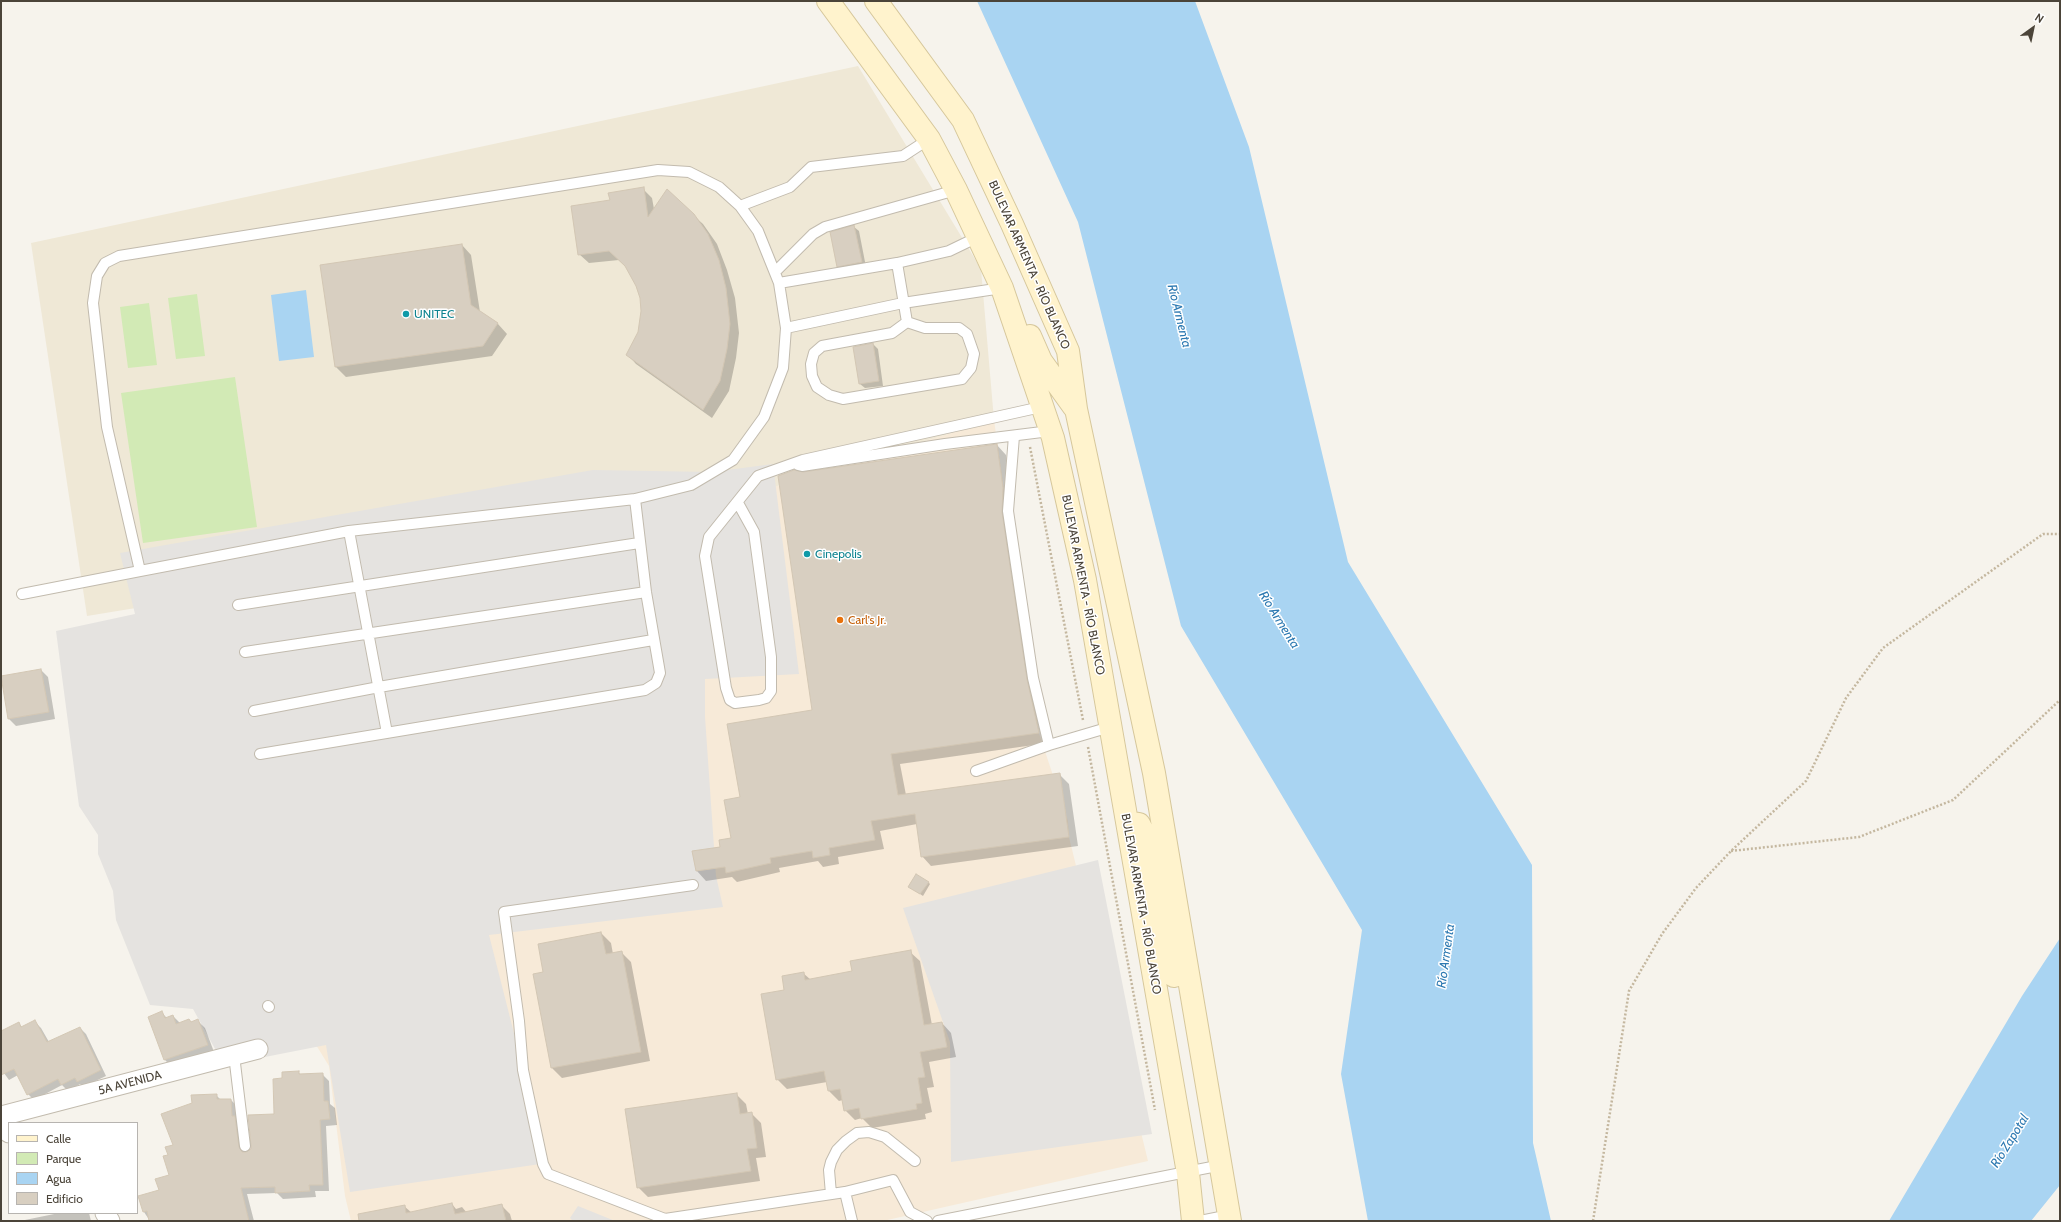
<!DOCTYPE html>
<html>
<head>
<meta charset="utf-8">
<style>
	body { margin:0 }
	#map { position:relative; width:2061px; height:1222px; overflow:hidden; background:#f6f3ec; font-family:Cabin,sans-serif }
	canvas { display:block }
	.frame { position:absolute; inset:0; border:2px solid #4b4439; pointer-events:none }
	.legend { position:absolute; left:8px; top:1122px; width:130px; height:92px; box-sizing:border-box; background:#fff; border:1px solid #b7b4b0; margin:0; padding:5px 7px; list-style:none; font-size:12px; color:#4b4439 }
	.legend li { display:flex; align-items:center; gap:8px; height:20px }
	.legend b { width:20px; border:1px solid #b7b4b0 }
	.north { position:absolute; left:2013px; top:8px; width:40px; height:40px; -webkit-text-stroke:3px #fff; paint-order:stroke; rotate:33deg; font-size:11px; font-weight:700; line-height:16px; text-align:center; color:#4b4439 }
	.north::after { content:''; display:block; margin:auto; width:14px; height:18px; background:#4b4439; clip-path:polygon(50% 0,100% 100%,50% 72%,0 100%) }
</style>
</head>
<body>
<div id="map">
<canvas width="2061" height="1222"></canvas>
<div class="frame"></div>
<ul class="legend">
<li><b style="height:5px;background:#fff3cd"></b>Calle</li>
<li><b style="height:11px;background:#d2eab5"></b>Parque</li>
<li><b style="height:11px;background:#a9d4f2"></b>Agua</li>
<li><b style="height:11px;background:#d8cfc1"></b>Edificio</li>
</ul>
<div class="north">N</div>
</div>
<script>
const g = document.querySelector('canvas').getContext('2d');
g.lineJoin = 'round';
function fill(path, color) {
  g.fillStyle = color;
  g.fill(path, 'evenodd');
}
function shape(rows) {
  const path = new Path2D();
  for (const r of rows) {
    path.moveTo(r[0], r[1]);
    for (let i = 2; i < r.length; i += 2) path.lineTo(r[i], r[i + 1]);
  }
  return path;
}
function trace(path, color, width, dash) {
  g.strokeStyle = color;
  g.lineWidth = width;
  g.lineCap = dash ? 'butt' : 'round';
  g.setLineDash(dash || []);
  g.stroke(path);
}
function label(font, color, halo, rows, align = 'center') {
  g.font = font + ' Cabin,sans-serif';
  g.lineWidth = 3;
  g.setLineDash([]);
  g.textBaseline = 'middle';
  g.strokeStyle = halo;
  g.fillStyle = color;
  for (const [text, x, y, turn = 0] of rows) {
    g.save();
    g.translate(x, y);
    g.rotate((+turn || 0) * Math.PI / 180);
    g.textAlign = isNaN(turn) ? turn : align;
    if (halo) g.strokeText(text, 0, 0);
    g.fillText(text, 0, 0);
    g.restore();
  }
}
const commercial = shape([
	[994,420,1039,733,1068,821,1069,837,1148,1161,883,1221,351,1221,345,1196,329,1066,289,1001,280,932,658,522]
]);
const education = shape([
	[858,66,981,269,994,420,659,522,87,616,31,243]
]);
const green = shape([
	[197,294,205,356,176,359,168,298],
	[149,303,157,365,128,368,120,307],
	[235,377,257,527,143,543,121,393]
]);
const parking = shape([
	[773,464,799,674,705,679,705,717,716,876,723,907,489,935,547,1163,350,1192,326,1045,224,1065,193,1009,150,1005,116,920,113,891,98,854,98,835,79,806,56,631,135,614,120,553,593,470,712,472],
	[1098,860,1152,1134,951,1162,950,1042,903,908],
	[578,1206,615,1221,573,1221,570,1218]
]);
const water = shape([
	[977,1,1195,1,1249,147,1348,562,1532,865,1533,1143,1551,1221,1368,1221,1341,1074,1362,930,1181,626,1078,222],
	[306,290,314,357,279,361,271,295],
	[2060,938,2060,1185,2031,1221,1889,1221,2022,996]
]);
const shadow = shape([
	[643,189,652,198,654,209,693,215,703,224,717,244,727,270,735,298,739,333,736,358,729,391,712,418,636,364,627,354,639,332,642,322,641,298,633,276,627,267,619,260,589,263,579,254,612,201],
	[854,227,859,231,866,267,843,271,838,266],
	[462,245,471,255,480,312,498,324,507,334,492,356,346,377,336,367,321,266],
	[873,344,878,349,883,386,865,388,860,384],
	[997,445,1006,455,1012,498,1011,522,1048,743,900,764,906,795,1059,774,1069,784,1078,846,931,866,922,856,917,824,880,831,884,849,838,857,839,864,823,867,818,861,779,868,780,872,737,882,732,877,706,881,697,871,694,852,722,847,732,838,741,797,813,711,803,473],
	[41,670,48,677,55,719,16,726,8,718],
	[928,882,930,884,923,896,911,888],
	[601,933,611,943,613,954,621,952,631,962,650,1061,562,1078,552,1068,535,975,544,973],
	[910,952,920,961,932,1025,942,1023,951,1033,956,1057,929,1062,934,1087,927,1088,932,1112,925,1114,926,1119,872,1128,862,1118,855,1120,845,1110,843,1100,839,1101,829,1091,827,1082,787,1089,777,1079,785,991,803,973,811,980,853,972],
	[162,1013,167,1018,173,1016,180,1023,198,1021,205,1028,214,1052,172,1067,165,1060,149,1017],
	[35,1022,41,1028,49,1042,80,1028,86,1034,106,1076,83,1087,80,1084,68,1091,62,1085,34,1100,28,1094,18,1075,9,1080,1,1069,1,1032,19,1024,22,1027],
	[298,1072,301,1075,322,1074,329,1081,330,1104,335,1108,337,1125,326,1126,329,1191,315,1191,316,1197,283,1199,277,1193,247,1194,254,1221,150,1221,144,1212,170,1175,169,1156,174,1145,216,1095,221,1100,231,1100,237,1106,245,1153,252,1149,275,1114,283,1079],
	[736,1094,746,1104,748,1114,751,1113,761,1123,766,1157,756,1158,760,1181,648,1197,638,1187],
	[452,1204,456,1209,462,1207,467,1213,501,1205,510,1214,512,1221,363,1221,404,1206,412,1213],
	[59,1213,89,1213,91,1221,20,1221]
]);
const building = shape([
	[644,187,648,217,667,189,694,214,708,234,719,260,726,288,730,324,727,349,720,381,703,410,626,355,638,332,641,311,640,298,636,286,625,266,609,251,578,255,571,206,610,200,608,193,644,187],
	[854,225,862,262,837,267,830,232,854,225],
	[462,244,471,305,498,323,483,346,335,367,320,265,462,244],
	[873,343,879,381,859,384,853,347,873,343],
	[997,444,1003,488,1002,512,1027,679,1039,733,891,754,898,795,1060,773,1069,837,921,857,915,814,871,821,875,840,829,848,830,855,813,858,812,851,770,858,771,863,726,873,725,867,696,871,692,851,720,847,719,840,731,838,724,800,740,797,727,724,812,710,778,476,794,470,803,472,997,444],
	[41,669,49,712,8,719,1,676,41,669],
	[916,874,929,882,920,894,908,887,916,874],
	[601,932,606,954,622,951,641,1052,551,1068,533,974,543,972,538,944,601,932],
	[911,950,924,1025,942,1022,947,1047,920,1052,925,1077,918,1078,922,1103,916,1104,917,1109,861,1119,859,1108,844,1111,840,1089,828,1091,824,1071,776,1080,761,994,784,990,782,976,804,972,805,980,852,971,850,961,911,950],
	[162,1011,165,1018,173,1015,176,1024,189,1019,191,1022,198,1019,208,1045,164,1060,148,1017,162,1011],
	[35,1020,47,1042,80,1027,101,1070,77,1082,75,1078,61,1085,58,1079,27,1095,14,1069,1,1075,1,1031,19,1022,21,1027,35,1020],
	[299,1071,299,1074,323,1073,324,1101,328,1101,330,1119,320,1120,323,1185,309,1185,310,1191,275,1193,275,1187,241,1188,249,1221,149,1221,147,1211,143,1212,138,1196,159,1190,155,1179,169,1175,163,1156,168,1155,165,1147,173,1145,161,1114,192,1103,191,1095,217,1094,217,1099,231,1099,232,1116,235,1116,239,1147,242,1152,246,1152,251,1149,251,1146,248,1115,274,1114,273,1079,282,1078,282,1072,299,1071],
	[737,1093,740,1114,752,1112,757,1148,747,1149,751,1171,637,1188,625,1109,737,1093],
	[452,1203,455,1214,502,1204,506,1221,359,1221,358,1214,405,1205,406,1213,452,1203]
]);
const path = shape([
	[1030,447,1083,720],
	[1088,747,1155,1110],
	[1731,851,1859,837,1953,800,2060,700],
	[1593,1221,1629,991,1662,934,1696,888,1731,851,1806,781,1846,698,1883,648,2043,534,2060,534]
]);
const lane = shape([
	[740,206,790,187,811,167,903,156,929,139],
	[897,263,907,322],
	[775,272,813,234,825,227,956,190],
	[779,283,897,263,949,251,978,237],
	[907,322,925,328,959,328,967,334,974,354,971,368,962,379,843,399,829,395,817,387,812,376,811,364,814,353,822,346,892,333,907,322],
	[786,328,903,303,1002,288],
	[1014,436,1008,511,1033,678,1049,745,1110,727],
	[798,465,802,466,945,444,1050,431],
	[738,503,754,532,771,657,771,691,766,698,759,700,735,703,730,700,726,688,705,556,709,537,758,476,803,460,1041,407],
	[349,531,387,733],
	[22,594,140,571,349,531,635,499,691,485,733,460,764,417,783,368,786,328,779,283,758,231,740,206,719,187,689,172,658,170,119,256,105,263,97,276,93,303,107,427,140,571],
	[238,605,639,543],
	[245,652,646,592],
	[254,711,379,687,653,640],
	[260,754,645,690,656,683,660,673,646,592,635,499],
	[976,771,1049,745],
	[693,885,504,912,519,1021,523,1070,543,1164,548,1174,665,1219,845,1192,893,1180,910,1212,927,1221],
	[268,1006,269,1007],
	[234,1055,245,1146],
	[845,1192,852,1221],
	[831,1194,829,1170,831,1162,837,1150,846,1141,857,1133,869,1132,885,1137,915,1161],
	[938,1221,1222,1165],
	[1200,1221,1230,1215]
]);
const street = shape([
	[1,1116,258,1049],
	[1,1127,9,1133],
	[105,1213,110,1221]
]);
const secondary = shape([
	[828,1,929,139,956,190,1002,288,1053,438,1085,580,1188,1173,1193,1221],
	[876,1,963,120,1012,224,1068,351,1076,409,1154,773,1230,1221],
	[1030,336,1041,361,1074,407],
	[1127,822,1139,824,1150,846,1174,976]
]);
const markers = [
	[406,314,4,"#0f9aa8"],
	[807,554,4,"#0f9aa8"],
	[840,620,4,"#e8710a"]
];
const streetNames = [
	["BULEVAR ARMENTA - RÍO BLANCO",1029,265,66],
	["BULEVAR ARMENTA - RÍO BLANCO",1083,585,79],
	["BULEVAR ARMENTA - RÍO BLANCO",1141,904,80],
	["5A AVENIDA",130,1083,-15]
];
const cultureNames = [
	["UNITEC",414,314],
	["Cinepolis",815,554]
];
const foodNames = [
	["Carl's Jr.",848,620]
];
const waterNames = [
	["Río Armenta",1179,316,76],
	["Río Armenta",1279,620,58],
	["Río Armenta",1446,956,-82],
	["Río Zapotal",2010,1141,-58]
];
fill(commercial, '#f7ead8');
fill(education, '#efe8d6');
fill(green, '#d2eab5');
fill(parking, '#e5e3e0');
fill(water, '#a9d4f2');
fill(shadow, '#0003');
fill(building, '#d8cfc1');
trace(building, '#d3c7b4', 1);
trace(lane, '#c2bbae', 12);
trace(street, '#c2bbae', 21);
trace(secondary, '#d6c79b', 24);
trace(path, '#c4b79f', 2.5, [2, 2]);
trace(lane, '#fff', 10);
trace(street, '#fff', 19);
trace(secondary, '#fff3cd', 22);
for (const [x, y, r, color] of markers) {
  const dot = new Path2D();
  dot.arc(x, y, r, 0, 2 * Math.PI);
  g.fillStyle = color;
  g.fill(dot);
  trace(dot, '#fff', 1.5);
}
label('12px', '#4b4439', '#fff', streetNames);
label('12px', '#0d838f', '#fff', cultureNames, 'left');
label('12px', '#c56008', '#fff', foodNames, 'left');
label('italic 13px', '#2e7ab2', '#fff', waterNames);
</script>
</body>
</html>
